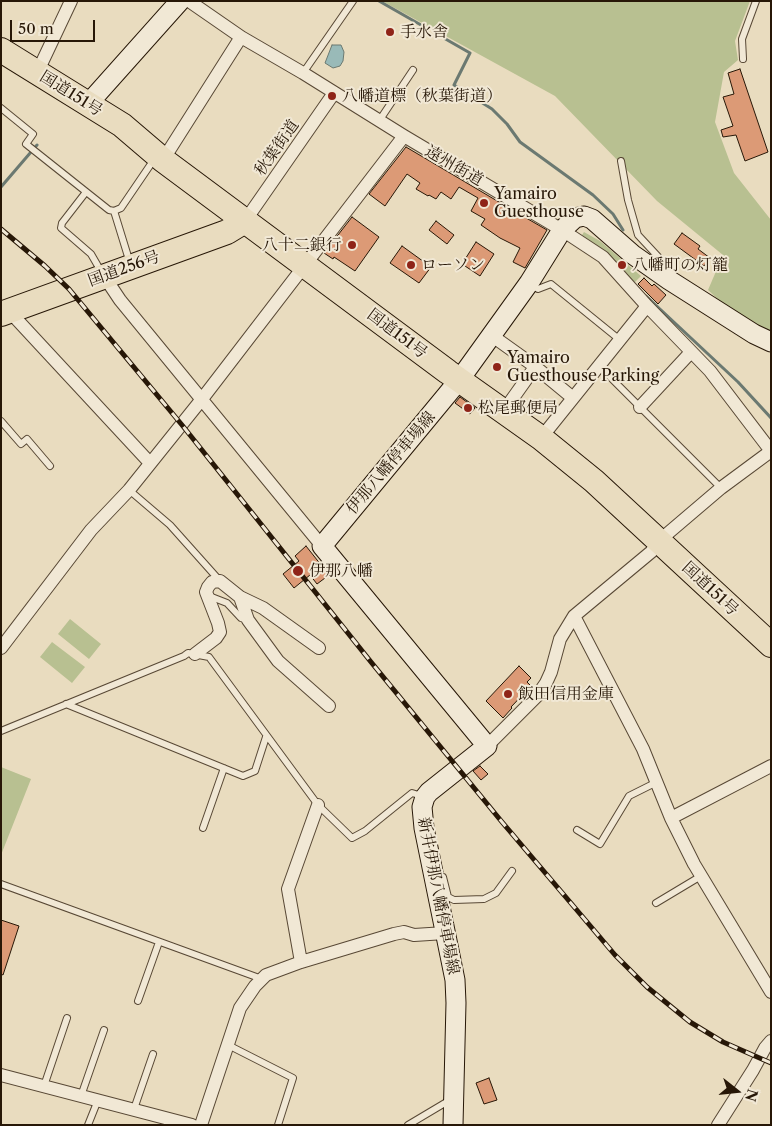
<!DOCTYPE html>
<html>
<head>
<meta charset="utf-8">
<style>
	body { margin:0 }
	#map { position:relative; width:772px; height:1126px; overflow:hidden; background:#e9dcbf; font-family:"Libre Caslon Text",serif }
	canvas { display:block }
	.frame { position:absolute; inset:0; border:2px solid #271707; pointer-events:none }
	.north { position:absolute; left:712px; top:1066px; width:50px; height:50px; -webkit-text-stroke:4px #f1e8d5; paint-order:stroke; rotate:106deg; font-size:14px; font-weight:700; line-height:20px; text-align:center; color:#271707 }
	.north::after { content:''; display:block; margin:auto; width:18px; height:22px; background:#271707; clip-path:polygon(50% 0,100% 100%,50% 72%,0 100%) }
	.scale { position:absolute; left:10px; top:20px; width:85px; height:22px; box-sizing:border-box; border:2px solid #271707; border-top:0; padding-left:6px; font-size:15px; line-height:18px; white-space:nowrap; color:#271707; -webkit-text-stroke:4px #f1e8d5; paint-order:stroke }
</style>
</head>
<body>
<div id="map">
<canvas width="772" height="1126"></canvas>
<div class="frame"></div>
<div class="north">N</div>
<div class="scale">50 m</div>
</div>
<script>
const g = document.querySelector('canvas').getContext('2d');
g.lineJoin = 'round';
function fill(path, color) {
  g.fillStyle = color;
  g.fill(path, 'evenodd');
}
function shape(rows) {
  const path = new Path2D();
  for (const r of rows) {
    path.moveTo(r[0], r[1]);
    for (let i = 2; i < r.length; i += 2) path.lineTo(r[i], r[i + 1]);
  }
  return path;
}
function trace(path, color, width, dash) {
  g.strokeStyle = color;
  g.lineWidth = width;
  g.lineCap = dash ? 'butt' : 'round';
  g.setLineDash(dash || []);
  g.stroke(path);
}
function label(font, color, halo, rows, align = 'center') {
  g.font = font + ' "Libre Caslon Text","Noto Serif JP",serif';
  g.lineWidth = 4;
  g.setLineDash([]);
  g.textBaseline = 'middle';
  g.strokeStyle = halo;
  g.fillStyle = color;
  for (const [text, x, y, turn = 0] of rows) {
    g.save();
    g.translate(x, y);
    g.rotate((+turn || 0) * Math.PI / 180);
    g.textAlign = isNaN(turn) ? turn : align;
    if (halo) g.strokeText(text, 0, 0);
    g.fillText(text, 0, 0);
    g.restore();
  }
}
const green = shape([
	[382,1,750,1,735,41,738,60,724,72,715,122,734,173,771,220,771,349,708,290,723,255,657,201,555,96],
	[584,232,600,241,641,276,633,284,608,254,582,235],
	[70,619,101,644,89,659,58,634],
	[52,642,85,667,72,683,40,657],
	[1,767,31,779,1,855]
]);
const water = shape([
	[332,45,341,45,344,52,343,61,340,66,333,68,325,63,332,45]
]);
const stream = shape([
	[379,1,428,29],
	[442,37,470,53,454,85,492,109,507,124,520,142,593,195,613,214,623,230],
	[1,187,37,145],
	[646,296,738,382,771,418]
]);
const building = shape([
	[740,69,768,152,745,161,736,135,723,137,721,130,733,126,723,97,734,94,728,73,740,69],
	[406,147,504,205,503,207,520,216,521,215,547,230,525,268,513,262,520,248,500,238,481,225,485,219,471,211,478,198,459,187,451,199,441,192,436,199,429,195,428,196,416,189,420,183,407,174,385,206,369,194,406,147],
	[352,217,379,237,355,271,334,257,333,259,324,253,352,217],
	[436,221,454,235,447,244,429,230,436,221],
	[682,233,700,246,698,249,710,258,704,266,674,244,682,233],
	[476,242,494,254,480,276,462,264,476,242],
	[402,246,431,267,419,283,390,263,402,246],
	[644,278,652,286,654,284,666,295,658,304,638,284,644,278],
	[460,397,475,408,470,414,455,403,460,397],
	[306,546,329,575,317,584,310,575,294,588,283,574,299,561,295,556,306,546],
	[519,666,531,678,527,682,531,686,511,707,512,708,503,718,486,701,519,666],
	[480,766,488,774,481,780,473,771,480,766],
	[1,920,19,926,3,975,1,974,1,920],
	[489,1078,497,1100,484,1104,476,1083,489,1078]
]);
const lane = shape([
	[743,59,742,39,756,1],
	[303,73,353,1],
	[1,108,33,134,26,144,109,210,114,211,121,208,155,158],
	[379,121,413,70],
	[621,161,628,200,638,235,664,263,662,272],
	[86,192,62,223,61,228,91,254,102,273],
	[114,211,130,263],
	[530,284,538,289,551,284,620,340],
	[599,366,721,488],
	[1,421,21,444,27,439,50,466],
	[129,490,170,525,220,581],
	[209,596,227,603,241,618,248,620],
	[66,704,243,776,255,771,266,737],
	[1,731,184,656,188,653,209,657,318,805,352,838,365,831,412,793,422,796],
	[203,828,224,768],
	[577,830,600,844,629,796,657,782],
	[443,877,448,897,454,900,484,899,496,893,512,871],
	[1,884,262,979],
	[656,903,701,876],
	[138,1001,159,942],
	[228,1045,293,1078,278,1125],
	[44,1086,67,1018],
	[81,1096,104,1030],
	[134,1109,153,1054],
	[88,1125,98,1100],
	[408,1125,450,1100]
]);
const street = shape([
	[189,1,241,37,303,73,404,136,562,230,603,257,647,306,710,371,771,451],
	[37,73,71,1],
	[163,160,241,37],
	[245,221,334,93],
	[104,276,120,300,322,546],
	[9,311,150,463],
	[491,335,533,365,573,398],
	[640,407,691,352],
	[503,412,535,367],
	[541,438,647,306],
	[240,597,248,620,278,661,329,706],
	[574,616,643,749,671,818,694,864,771,992],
	[1,648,91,530,129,490,202,399,404,136],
	[195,654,216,638,220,632,218,623,206,592,208,587,212,582,220,581,240,597,263,608,319,648],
	[487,746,537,696,546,683,551,672,560,639,574,616,651,552,667,534,721,488,771,451],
	[671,818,771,766],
	[301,962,288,889,318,805],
	[1,1075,192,1125],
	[201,1125,240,1008,255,986,266,975,301,962,394,934,404,932,414,935,445,933],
	[718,1125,753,1070,765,1048,771,1041]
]);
const secondary = shape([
	[88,104,180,1],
	[453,1125,456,1003,455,980,424,828,422,807,425,797,429,792,487,746,322,546,460,379,529,283,562,230,575,218,584,216,592,219,632,254,669,280,754,334,771,342]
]);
const highway = shape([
	[1,50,122,125,163,160,448,372,541,438,594,481,771,645],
	[1,314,227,232,245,221]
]);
const rail = shape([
	[1,229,45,266,69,289,182,425,371,662,502,822,615,955,647,987,690,1022,723,1042,771,1063]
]);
const markers = [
	[390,32,5,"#8f2418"],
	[332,96,5,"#8f2418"],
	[484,203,5,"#8f2418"],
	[352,245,5,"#8f2418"],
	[411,265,5,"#8f2418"],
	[622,265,5,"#8f2418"],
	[497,367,5,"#8f2418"],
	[468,408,5,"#8f2418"],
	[298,571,6,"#8f2418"],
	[508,694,5,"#8f2418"]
];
const poiNames = [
	["手水舎",400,32],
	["八幡道標（秋葉街道）",342,96],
	["Yamairo",494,194],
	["Guesthouse",494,212],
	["八十二銀行",342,245,"right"],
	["ローソン",421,265],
	["八幡町の灯籠",632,265],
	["Yamairo",507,358],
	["Guesthouse Parking",507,376],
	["松尾郵便局",478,408],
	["伊那八幡",309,571],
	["飯田信用金庫",518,694]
];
const streetNames = [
	["国道151号",71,94,32],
	["秋葉街道",277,148,-55],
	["遠州街道",454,166,30],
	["国道256号",124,269,-20],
	["国道151号",397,334,37],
	["伊那八幡停車場線",391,463,-50],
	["国道151号",710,589,43],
	["新井伊那八幡停車場線",438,896,79]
];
fill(green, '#b8c091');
fill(water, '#99bab8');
trace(water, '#6b7971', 1);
trace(stream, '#6b7971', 3);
fill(building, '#dc9a76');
trace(building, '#271707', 1);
trace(lane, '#584835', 8);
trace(street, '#584835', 14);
trace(secondary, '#271707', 21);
trace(highway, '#271707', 26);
trace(lane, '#f1e8d5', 6);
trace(street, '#f1e8d5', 12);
trace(secondary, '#f1e8d5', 19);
trace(highway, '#e9dcbf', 24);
trace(rail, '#271707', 5);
trace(rail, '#f1e8d5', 3, [9]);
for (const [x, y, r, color] of markers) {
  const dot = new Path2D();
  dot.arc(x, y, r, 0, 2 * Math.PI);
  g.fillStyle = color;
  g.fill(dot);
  trace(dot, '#f1e8d5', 2);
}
label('16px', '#271707', '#f1e8d5', poiNames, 'left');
label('16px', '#271707', '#f1e8d5', streetNames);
</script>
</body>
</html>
